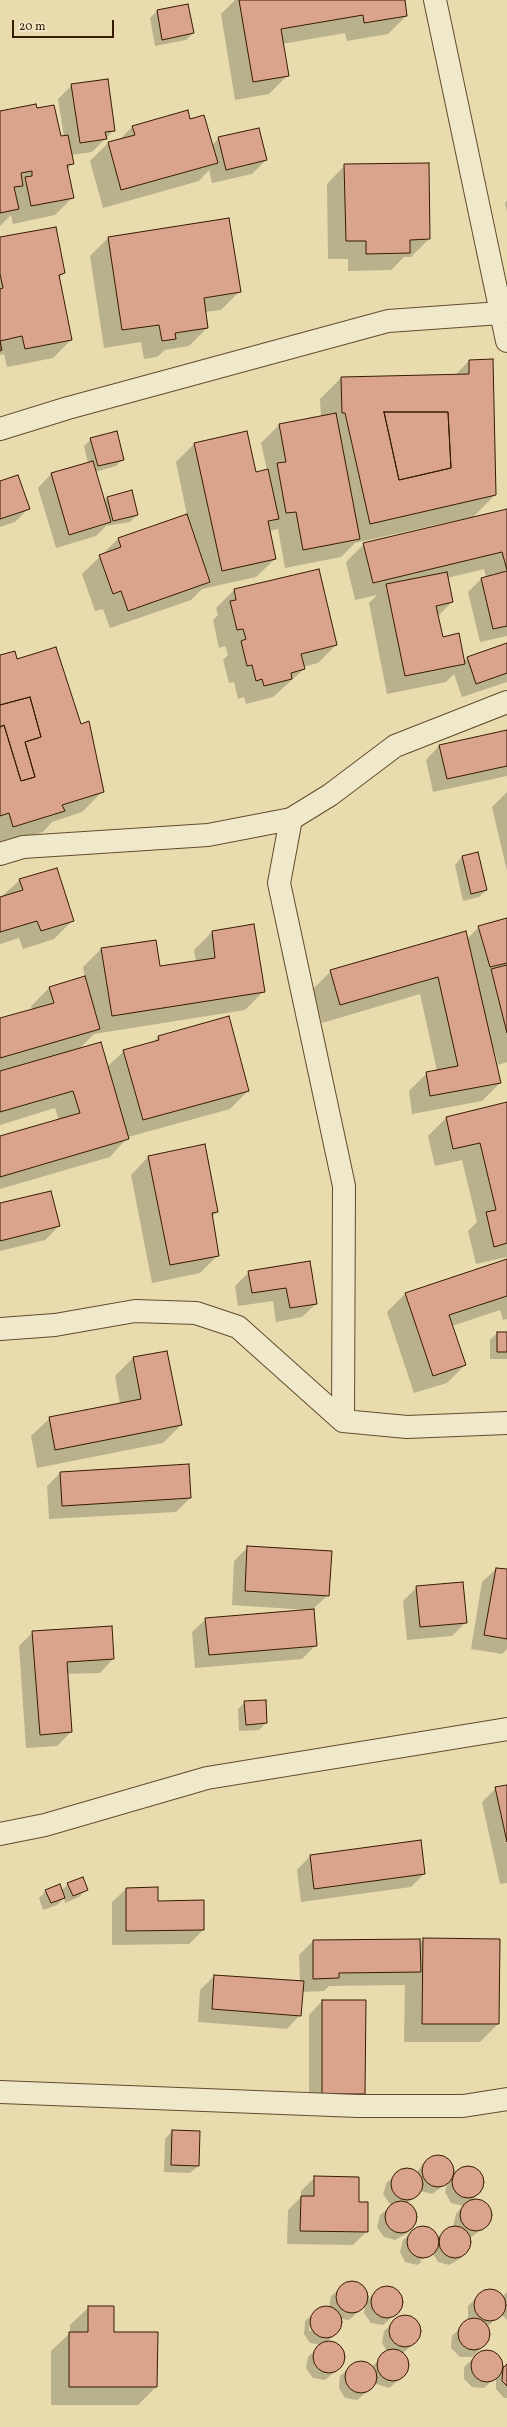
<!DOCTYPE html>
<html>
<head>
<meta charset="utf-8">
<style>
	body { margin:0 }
	#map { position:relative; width:507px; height:2427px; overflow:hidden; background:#e8dcaf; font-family:Vollkorn,serif }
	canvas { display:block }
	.scale { position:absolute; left:12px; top:20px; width:102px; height:18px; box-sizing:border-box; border:2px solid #371b00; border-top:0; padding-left:5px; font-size:12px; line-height:14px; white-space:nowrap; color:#371b00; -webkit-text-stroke:3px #f0e8cb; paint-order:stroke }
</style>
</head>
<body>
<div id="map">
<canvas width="507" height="2427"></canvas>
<div class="scale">20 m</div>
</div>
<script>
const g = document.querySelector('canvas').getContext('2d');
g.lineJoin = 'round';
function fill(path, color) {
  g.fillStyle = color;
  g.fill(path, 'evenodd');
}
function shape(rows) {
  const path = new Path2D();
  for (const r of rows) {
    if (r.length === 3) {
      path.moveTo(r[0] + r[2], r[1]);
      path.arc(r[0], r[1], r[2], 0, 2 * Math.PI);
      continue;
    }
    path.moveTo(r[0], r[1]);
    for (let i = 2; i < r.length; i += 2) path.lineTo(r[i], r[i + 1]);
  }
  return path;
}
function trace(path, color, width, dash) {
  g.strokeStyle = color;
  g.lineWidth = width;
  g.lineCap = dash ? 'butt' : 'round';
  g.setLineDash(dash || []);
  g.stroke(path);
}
const shadow = shape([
	[235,0,404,0,406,16,388,34,347,41,345,33,282,44,287,76,269,94,235,100,221,14],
	[157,11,193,33,186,40,155,46,150,18],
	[72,85,114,130,92,152,71,155,73,163,67,170,73,197,55,215,13,224,11,215,0,226,0,112,37,109,60,137,64,137,58,99],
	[190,120,212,145,219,138,266,160,252,174,212,183,209,170,199,181,103,208,90,161,108,143,119,140,133,126],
	[345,165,429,239,411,257,404,257,391,270,348,271,348,259,328,259,327,184],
	[507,201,507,212,505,203],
	[0,238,64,273,59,278,71,340,53,358,7,367,4,354,0,355],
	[108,238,239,292,221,310,205,312,207,328,189,346,165,350,157,357,144,359,141,342,104,348,90,256],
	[469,361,495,495,471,519,471,517,355,543,341,557,285,568,278,529,269,531,275,559,256,577,202,589,191,600,110,628,103,609,95,611,82,574,118,539,187,515,176,462,194,444,246,433,255,473,267,470,261,443,280,424,321,417,320,399,341,378,455,375],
	[91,439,123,459,116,466,95,472,104,501,107,498,132,492,137,515,130,522,106,526,96,536,56,548,38,488,51,474,88,463,84,446],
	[0,482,28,509,15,522,0,527],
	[507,510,507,636,480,642,468,592,482,578,486,577,484,569,447,578,452,602,437,617,442,638,464,661,467,658,507,645,507,682,462,697,454,674,446,682,387,694,369,603,377,595,355,600,346,562,364,544],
	[234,590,336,645,318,663,303,667,304,669,273,697,246,704,244,697,238,699,234,682,229,683,223,660,228,655,225,646,219,648,213,620,218,615,216,608],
	[0,656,17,660,103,791,82,812,52,822,43,832,0,845],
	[507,731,507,776,433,792,426,760,439,746],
	[507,792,507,871,492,807],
	[478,854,486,890,479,897,463,901,455,865,462,857],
	[20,880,72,921,54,939,23,949,19,938,0,944,0,898],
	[507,919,507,1062,498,1065,494,1049,492,1049,500,1083,482,1101,412,1114,409,1091,427,1073,437,1071,420,994,322,1023,313,989,331,971,467,939,479,927],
	[253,926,263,992,245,1010,94,1034,78,1050,107,1067,124,1051,152,1043,158,1037,248,1091,230,1109,128,1137,110,1157,0,1189,0,1137,59,1121,55,1108,0,1125,0,1019,32,1010,31,1006,49,988,85,977,83,967,101,949,159,967,196,962,194,950,212,932],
	[507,1103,507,1257,476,1264,468,1231,477,1222,462,1160,435,1166,428,1136,446,1118],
	[149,1156,217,1212,211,1218,218,1255,200,1273,152,1283,131,1175],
	[0,1204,59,1226,45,1240,0,1251],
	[507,1260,507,1319,503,1320,500,1310,452,1326,465,1365,447,1383,414,1393,387,1312,405,1294],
	[309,1262,316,1304,302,1317,276,1322,273,1301,238,1306,235,1286,249,1272],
	[497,1333,507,1333,507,1359,490,1359,490,1340],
	[133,1358,181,1425,163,1443,37,1468,31,1436,50,1418,120,1404,115,1376],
	[188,1465,190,1498,176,1512,49,1519,47,1486,61,1472],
	[248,1547,328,1595,313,1609,316,1645,302,1659,195,1668,192,1632,206,1619,309,1610,232,1605,234,1561],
	[496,1569,507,1570,507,1649,502,1654,471,1649,482,1582],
	[417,1587,466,1622,452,1636,407,1640,403,1601],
	[33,1632,113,1659,100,1673,67,1674,71,1732,57,1746,26,1748,19,1646],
	[245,1702,266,1723,259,1730,239,1731,238,1709],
	[507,1786,507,1883,500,1884,482,1802,496,1788],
	[310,1856,424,1874,411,1887,301,1902,297,1870],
	[68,1884,86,1890,79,1897,65,1903,64,1898,57,1905,43,1910,39,1898,46,1891,61,1891],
	[157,1888,157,1902,203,1930,189,1944,112,1945,112,1902,126,1889],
	[423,1939,499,1940,498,2024,480,2042,404,2042,405,1985,329,1986,324,1991,302,1992,300,2015,287,2029,198,2022,200,1990,214,1976,300,1982,299,1955,313,1941,419,1940,419,1943],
	[322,2001,365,2001,364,2094,350,2108,309,2108,309,2015],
	[172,2131,199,2132,198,2166,190,2173,164,2172,165,2139],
	[436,2155,448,2158,453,2169,451,2178,466,2167,478,2170,484,2180,481,2192,473,2199,485,2203,491,2213,488,2225,470,2238,467,2251,460,2259,449,2265,438,2262,433,2254,420,2260,421,2262,429,2257,417,2265,405,2262,400,2252,403,2240,420,2227,432,2230,437,2238,453,2226,456,2214,463,2206,451,2203,445,2192,447,2183,432,2194,420,2191,407,2204,411,2205,416,2215,413,2227,406,2234,395,2240,384,2237,377,2227,380,2215,393,2205,390,2204,383,2194,387,2182,405,2169,417,2172,425,2161],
	[315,2177,358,2203,367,2231,353,2245,287,2244,288,2210,301,2197,301,2191],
	[349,2282,361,2284,368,2293,367,2300,383,2287,395,2289,402,2298,400,2310,383,2325,371,2323,364,2313,365,2306,349,2320,342,2319,340,2330,327,2342,337,2344,344,2353,342,2366,325,2380,313,2378,306,2368,308,2357,321,2345,310,2343,304,2334,305,2321,311,2316,309,2331,311,2331,312,2315,323,2307,329,2308,331,2296],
	[484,2290,496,2291,502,2297,507,2292,507,2320,501,2314,487,2327,488,2341,472,2357,460,2357,451,2348,452,2336,468,2320,468,2306],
	[89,2307,113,2333,156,2387,138,2405,51,2405,51,2351,70,2333,70,2325],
	[401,2316,413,2318,420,2328,418,2340,403,2353,409,2361,407,2373,389,2388,376,2384,357,2400,345,2398,339,2388,340,2376,358,2361,369,2364,372,2367,387,2351,382,2343,384,2331],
	[481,2351,493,2351,501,2360,501,2372,507,2366,507,2398,504,2398,496,2389,496,2377,484,2388,472,2387,464,2379,464,2367]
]);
const building = shape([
	[239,0,405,0,407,16,364,23,363,15,281,29,289,76,253,82,239,0],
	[188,4,194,33,162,40,157,10,188,4],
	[108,79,115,131,105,132,107,139,80,143,71,84,108,79],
	[36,104,37,108,54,105,61,136,68,135,74,164,67,165,74,198,31,206,25,177,32,176,32,171,21,173,23,186,14,187,19,209,0,213,0,111,36,104],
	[188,110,190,119,204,115,218,163,121,190,108,142,135,135,132,126,188,110],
	[259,128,267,160,226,170,218,137,259,128],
	[429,163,430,239,410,240,410,253,366,254,366,241,346,241,344,164,429,163],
	[229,218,241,292,204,298,208,328,175,333,176,339,162,341,159,325,122,330,108,237,229,218],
	[56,227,65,273,59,275,72,340,25,349,22,336,0,341,2,350,0,351,0,289,3,288,0,274,0,237,56,227],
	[493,359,496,495,370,524,345,413,342,413,341,377,469,374,469,360,493,359],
	[384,412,448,412,451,468,399,480,384,412],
	[384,412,448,412,451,468,399,480,384,412],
	[336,413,360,539,303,550,296,512,286,513,277,463,286,462,279,424,336,413],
	[117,431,124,460,98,466,90,438,117,431],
	[247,431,256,472,268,469,279,519,268,521,276,559,222,571,194,443,247,431],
	[93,461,111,522,69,535,51,473,93,461],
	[18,475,30,509,0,519,0,481,18,475],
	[132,490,138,515,113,521,107,497,132,490],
	[507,509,507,570,502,552,373,583,363,543,507,509],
	[187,514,210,582,128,611,121,591,113,594,99,555,121,547,118,538,187,514],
	[319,569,337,645,301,654,305,669,291,673,292,679,264,686,262,679,256,681,252,665,247,666,241,641,246,639,243,629,237,630,230,601,236,600,234,589,319,569],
	[507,571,507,626,493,629,481,578,507,571],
	[447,572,453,602,436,606,443,637,459,633,465,664,405,676,386,584,447,572],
	[507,643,507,673,476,684,467,657,507,643],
	[56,647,81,724,89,721,104,792,62,805,65,811,13,827,9,813,0,816,0,727,4,725,21,781,35,777,25,742,41,737,30,697,0,705,0,655,15,651,17,659,56,647],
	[30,697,41,737,25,742,35,777,21,781,4,725,0,727,0,705,30,697],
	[507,730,507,766,447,779,439,745,507,730],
	[478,852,487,890,471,894,462,856,478,852],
	[57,868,74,921,41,931,37,921,0,932,0,897,23,890,19,879,57,868],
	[507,918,507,963,490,967,478,926,507,918],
	[254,924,265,992,112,1016,101,948,156,940,160,966,215,958,212,931,254,924],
	[466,931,501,1083,430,1096,426,1072,458,1066,438,977,340,1005,330,970,466,931],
	[507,965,507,1033,491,969,507,965],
	[85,976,100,1029,0,1058,0,1018,54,1003,49,987,85,976],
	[229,1016,249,1091,143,1120,123,1050,159,1040,158,1036,229,1016],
	[101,1042,129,1139,0,1177,0,1136,80,1113,73,1091,0,1112,0,1071,101,1042],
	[507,1102,507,1243,494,1247,486,1212,496,1210,480,1143,453,1149,446,1117,507,1102],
	[205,1144,218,1212,212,1213,219,1256,170,1265,148,1156,205,1144],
	[51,1191,60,1226,0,1241,0,1203,51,1191],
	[507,1259,507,1296,449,1315,466,1365,433,1376,405,1293,507,1259],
	[310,1261,317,1304,290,1308,286,1288,252,1293,248,1271,310,1261],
	[497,1332,507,1332,507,1352,497,1352,497,1332],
	[167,1351,182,1425,55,1450,49,1417,141,1399,133,1357,167,1351],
	[189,1464,191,1498,62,1506,60,1472,189,1464],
	[247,1546,332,1551,329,1596,245,1591,247,1546],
	[496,1568,507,1569,507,1639,484,1635,496,1568],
	[463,1582,467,1623,420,1627,416,1586,463,1582],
	[314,1609,317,1646,209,1655,205,1618,314,1609],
	[112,1626,114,1659,67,1662,72,1732,40,1735,32,1631,112,1626],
	[266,1700,267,1723,246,1725,244,1701,266,1700],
	[507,1785,507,1842,495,1787,507,1785],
	[421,1840,425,1874,314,1889,310,1855,421,1840],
	[83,1877,88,1890,73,1896,67,1883,83,1877],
	[60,1884,65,1898,51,1903,45,1890,60,1884],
	[158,1887,158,1901,204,1900,204,1930,126,1931,126,1888,158,1887],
	[423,1938,500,1939,499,2024,422,2024,423,1938],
	[420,1939,421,1972,339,1973,339,1978,313,1979,313,1940,420,1939],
	[214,1975,304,1981,301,2016,212,2009,214,1975],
	[322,2000,366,2000,365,2094,322,2094,322,2000],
	[172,2130,200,2131,199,2166,171,2165,172,2130],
	[438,2171,16],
	[468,2182,16],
	[407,2184,16],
	[314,2176,359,2177,359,2202,368,2202,368,2232,300,2231,301,2196,314,2196,314,2176],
	[476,2215,16],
	[401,2217,16],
	[455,2242,16],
	[423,2242,16],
	[352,2297,16],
	[387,2302,16],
	[490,2305,16],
	[88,2306,114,2306,114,2332,158,2332,157,2387,69,2387,69,2332,88,2332,88,2306],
	[326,2322,16],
	[405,2331,16],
	[474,2334,16],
	[329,2357,16],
	[393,2365,16],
	[487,2366,16],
	[361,2377,16],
	[507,2364,507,2386,502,2381,503,2368,507,2364]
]);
const street = shape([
	[435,0,507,341],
	[0,429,68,408,388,321,501,313],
	[291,819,279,883,344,1186,343,1421],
	[0,854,23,847,208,835,291,819,330,795,395,746,507,702],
	[0,1329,55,1325,135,1311,196,1313,238,1327,343,1421,407,1427,507,1423],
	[0,1834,45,1825,207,1778,507,1729],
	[0,2092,358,2106,463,2106,507,2099]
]);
fill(shadow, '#0003');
fill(building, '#daa38c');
trace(building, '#371b00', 1);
trace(street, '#634b2c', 24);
trace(street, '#f0e8cb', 22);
</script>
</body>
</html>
